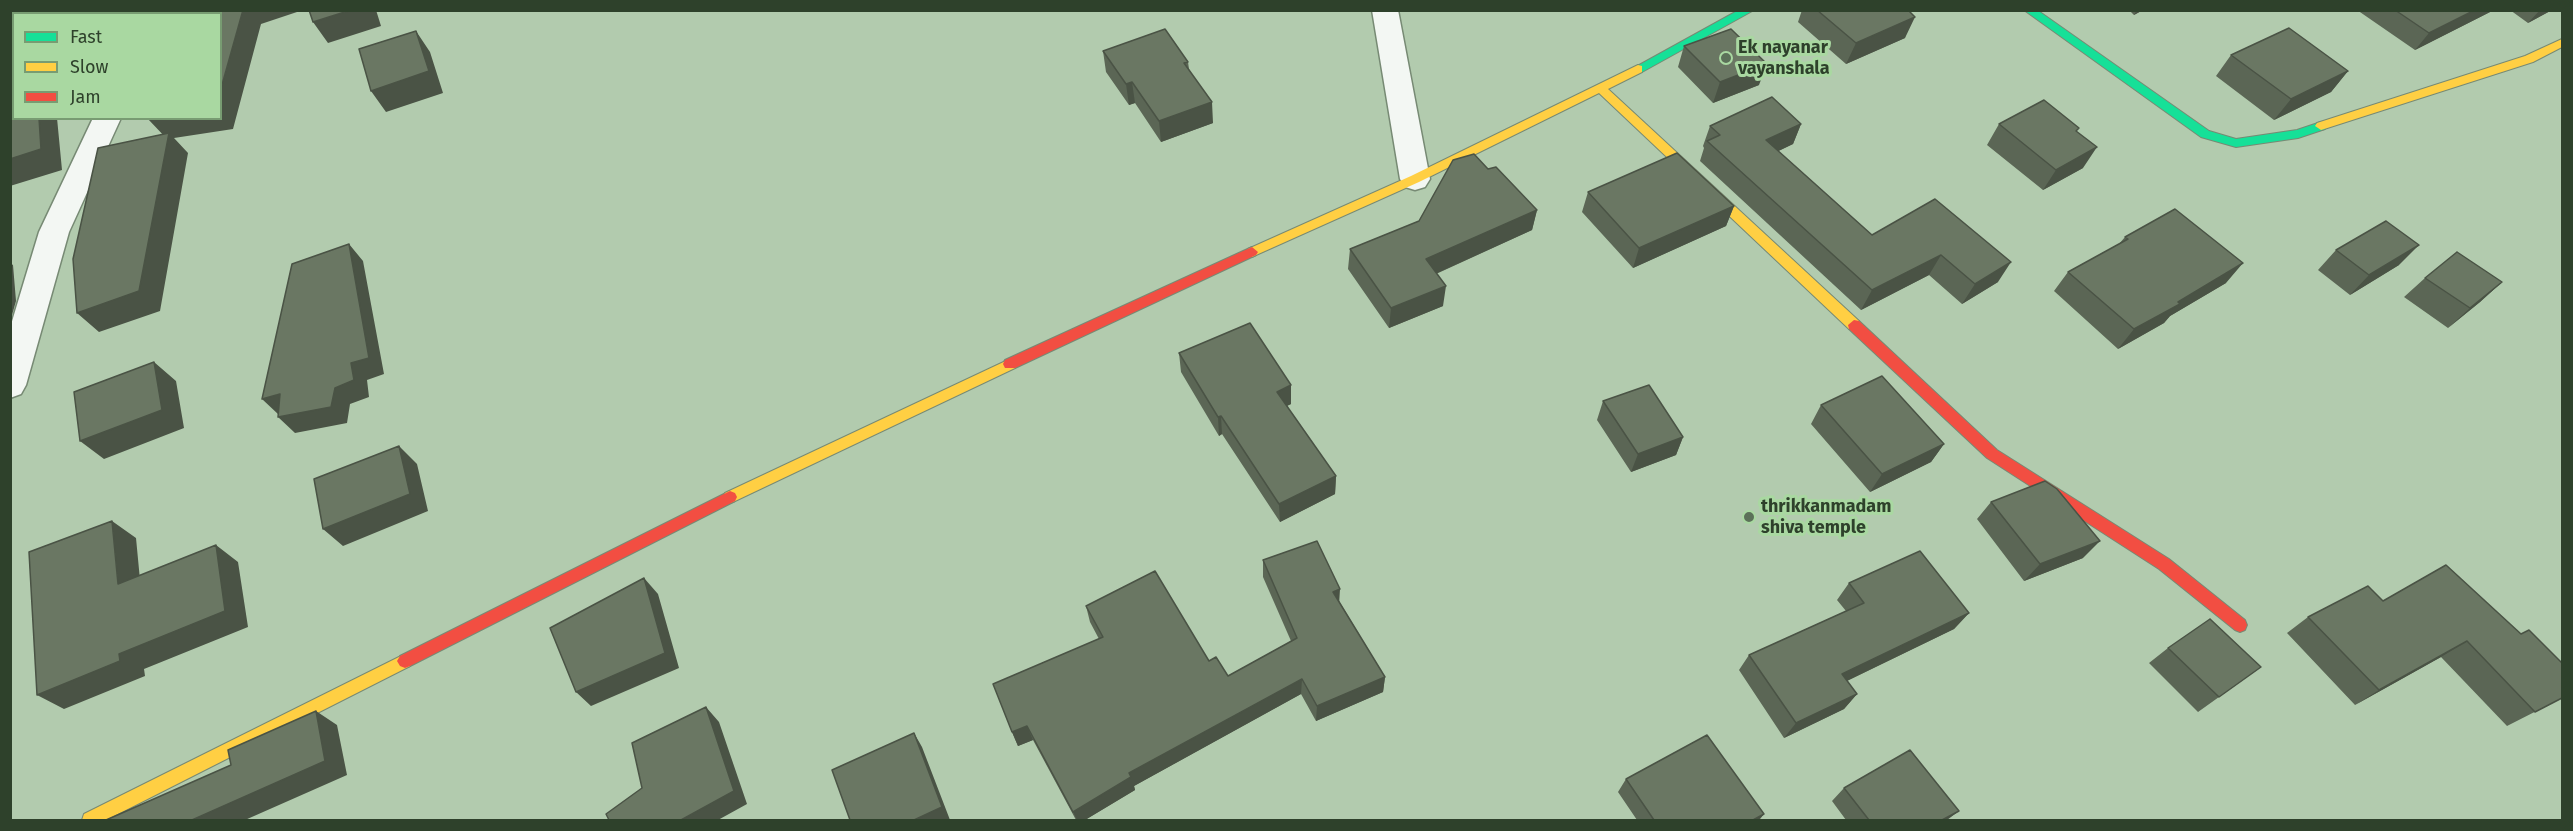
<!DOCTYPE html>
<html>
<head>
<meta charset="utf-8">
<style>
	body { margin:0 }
	#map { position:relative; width:2573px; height:831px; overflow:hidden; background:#b2cbae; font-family:"Fira Sans",sans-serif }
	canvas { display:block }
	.frame { position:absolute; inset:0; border:12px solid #2e412b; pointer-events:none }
	.legend { position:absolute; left:12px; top:12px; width:210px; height:108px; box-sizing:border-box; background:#a9d8a1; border:2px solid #789c72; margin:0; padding:8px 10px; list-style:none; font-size:18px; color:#2e412b }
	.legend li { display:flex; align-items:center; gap:12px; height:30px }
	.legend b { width:30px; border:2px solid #789c72 }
</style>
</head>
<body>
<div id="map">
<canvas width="2573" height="831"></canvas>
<div class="frame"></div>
<ul class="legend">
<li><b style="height:8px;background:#16e098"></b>Fast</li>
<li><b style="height:8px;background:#ffcf43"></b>Slow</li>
<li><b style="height:8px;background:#f24e42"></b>Jam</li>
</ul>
</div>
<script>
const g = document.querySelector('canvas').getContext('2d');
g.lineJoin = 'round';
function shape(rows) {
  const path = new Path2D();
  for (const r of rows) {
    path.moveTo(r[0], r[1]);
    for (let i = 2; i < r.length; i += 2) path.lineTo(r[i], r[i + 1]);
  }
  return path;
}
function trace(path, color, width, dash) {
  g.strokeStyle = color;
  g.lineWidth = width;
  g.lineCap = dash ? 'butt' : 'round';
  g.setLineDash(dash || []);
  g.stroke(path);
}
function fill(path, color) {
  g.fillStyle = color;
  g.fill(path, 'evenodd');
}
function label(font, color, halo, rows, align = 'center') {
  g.font = font + ' "Fira Sans",sans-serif';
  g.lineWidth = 6;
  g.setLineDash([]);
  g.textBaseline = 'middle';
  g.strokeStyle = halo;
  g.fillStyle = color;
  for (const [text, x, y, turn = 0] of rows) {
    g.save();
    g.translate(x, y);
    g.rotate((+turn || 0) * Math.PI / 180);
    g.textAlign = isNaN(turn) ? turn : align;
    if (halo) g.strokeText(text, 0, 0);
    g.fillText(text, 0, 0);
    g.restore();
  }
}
const street = shape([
	[143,10,170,10,169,14,142,14,143,10],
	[1372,10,1398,10,1430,179,1425,187,1415,190,1405,187,1400,179,1372,10],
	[93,118,121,118,69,232,26,385,21,394,10,398,10,328,39,232,93,118]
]);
const fast = shape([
	[1739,10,1754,10,1642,72,1634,72,1632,69,1739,10],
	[2024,10,2037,10,2209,131,2236,139,2297,130,2321,122,2327,126,2325,129,2298,138,2236,147,2201,137,2024,10]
]);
const slow = shape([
	[2562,39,2562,47,2533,62,2321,130,2315,126,2317,123,2525,56,2562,39],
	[1638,65,1642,66,1642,72,1608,89,1859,321,1860,325,1859,329,1849,329,1599,93,1419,182,1256,255,1252,257,1246,252,1248,249,1411,176,1638,65],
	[1010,359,1015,360,1017,364,1015,368,735,501,730,503,725,501,723,497,725,493,1010,359],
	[405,654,410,656,413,661,410,666,106,820,82,820,84,814,405,654]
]);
const jam = shape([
	[1252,247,1258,252,1256,255,1015,368,1005,368,1003,364,1005,360,1252,247],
	[1854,320,1859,321,1997,450,2169,559,2245,620,2247,625,2245,630,2240,632,2235,630,2159,569,1987,458,1849,329,1848,325,1854,320],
	[730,491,735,493,737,497,735,501,410,666,405,668,400,666,397,661,400,656,730,491]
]);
const wall = shape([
	[1802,10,1908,10,1905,38,1846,64,1798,22],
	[2129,10,2143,10,2134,15],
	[2357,10,2494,10,2415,50],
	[2510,10,2552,10,2528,23],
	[1684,46,1759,85,1713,103,1678,67],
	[1103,51,1188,62,1189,69,1213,123,1161,142,1135,103,1129,105,1106,72],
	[2231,55,2348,71,2331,92,2274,120,2216,76],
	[1801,124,1793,144,1778,151,1872,235,1935,199,1998,282,1962,304,1929,275,1861,310,1700,161,1704,148,1703,146,1710,126],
	[1999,124,2077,132,2083,168,2043,190,1987,145],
	[1488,169,1537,210,1532,230,1436,274,1443,306,1389,328,1348,269,1350,249,1419,221],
	[1588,192,1734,206,1726,226,1633,268,1582,212],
	[2125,237,2226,283,2170,316,2164,323,2118,349,2054,291,2068,272,2119,244],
	[2336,250,2399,265,2350,295,2318,270],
	[2425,278,2502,282,2480,302,2448,328,2404,297],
	[1179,353,1291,385,1291,404,1287,406,1336,476,1335,494,1280,522,1222,434,1219,436,1181,372],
	[1603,401,1683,437,1676,455,1631,472,1597,420],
	[1821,405,1944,444,1931,462,1870,492,1811,424],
	[1991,502,2083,558,2024,581,1977,519],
	[1263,560,1339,601,1385,677,1383,692,1316,721,1301,694,1134,786,1135,790,1085,820,1076,820,1033,740,1018,746,1012,732,1099,639,1090,622,1086,606,1209,661,1228,676,1291,641,1263,577],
	[2446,565,2562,698,2507,726,2441,657,2355,705,2287,633,2308,617,2383,601],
	[1849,583,1969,613,1954,629,1847,681,1857,694,1844,709,1784,738,1739,670,1749,655,1846,611,1837,600],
	[2168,648,2261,667,2198,712,2149,663],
	[1626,779,1764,814,1759,820,1637,820,1618,792],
	[1844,788,1947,820,1846,820,1832,801]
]);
const shadedWall = shape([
	[34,10,62,10,62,14,35,14],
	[243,10,303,10,261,24,233,129,174,138,188,153,160,311,99,332,77,313,167,139,148,119,220,118,220,92],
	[351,10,376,10,381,26,328,43,313,22],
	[2137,10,2143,10,2134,15],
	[2475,10,2494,10,2415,50,2429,33],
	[2540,10,2552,10,2528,23],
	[1915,17,1905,38,1846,64,1856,43],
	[416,31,430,52,443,93,386,112,371,91],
	[1767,64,1759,85,1713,103,1720,82],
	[2348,71,2331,92,2274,120,2291,99],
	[1132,82,1135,103,1129,105,1126,84],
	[1212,102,1213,123,1161,142,1159,121],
	[39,118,57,118,62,170,10,186,10,159],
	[1801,124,1793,144,1758,161,1766,140],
	[2097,147,2083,168,2043,190,2056,170],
	[1734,206,1726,226,1633,268,1639,248],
	[1537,210,1532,230,1424,279,1426,259],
	[349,244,363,261,384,374,367,380,369,397,350,404,347,423,295,433,278,417,335,388,351,363],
	[2419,245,2399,265,2350,295,2369,275],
	[1941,255,1929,275,1861,310,1872,290],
	[2011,262,1998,282,1962,304,1975,284],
	[10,263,13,265,16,301,12,315,10,315],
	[2243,263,2226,283,2170,316,2164,323,2118,349,2134,329,2178,302],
	[2502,282,2480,302,2448,328,2470,308],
	[1446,286,1443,306,1389,328,1391,308],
	[154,362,176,381,184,428,104,459,80,441],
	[1291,385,1291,404,1277,410,1277,392],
	[280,394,279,415,262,399],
	[1221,416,1222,434,1219,436,1218,417],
	[1683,437,1676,455,1631,472,1638,454],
	[1944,444,1931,462,1870,492,1882,474],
	[399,446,417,464,428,511,343,546,323,529],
	[1336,476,1335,494,1280,522,1279,504],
	[112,521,136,538,142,601,118,584],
	[2100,541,2083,558,2024,581,2040,564],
	[216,545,238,562,248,627,144,669,145,676,64,709,37,695,119,654],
	[644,578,658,594,679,668,591,706,576,692],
	[1340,589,1339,605,1333,592],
	[1969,613,1954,629,1830,689,1842,674],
	[2467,641,2441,657,2355,705,2379,690],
	[1385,677,1383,692,1316,721,1317,706],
	[1302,679,1301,694,1134,786,1135,790,1085,820,1077,820,1073,812,1129,773],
	[1857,694,1844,709,1784,738,1796,723],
	[706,707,719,722,747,804,718,820,681,820],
	[316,711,337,725,347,775,245,820,192,820],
	[1027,726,1033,740,1018,746,1012,732],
	[914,733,922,747,950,820,914,820],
	[1959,811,1947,820,1942,820],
	[1764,814,1759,820,1753,820]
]);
const building = shape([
	[10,10,34,10,35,14,14,14,14,118,39,118,41,149,10,159,10,10],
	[198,10,243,10,220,92,220,14,199,14,198,10],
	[309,10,351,10,313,22,309,10],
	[1817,10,1908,10,1915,17,1856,43,1817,10],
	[2395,10,2475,10,2429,33,2395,10],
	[2289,28,2348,71,2291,99,2231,55,2289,28],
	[1165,29,1188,62,1184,63,1212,102,1159,121,1132,82,1126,84,1103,51,1165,29],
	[1731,29,1767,64,1720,82,1684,46,1731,29],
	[416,31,429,71,371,91,359,49,416,31],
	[1772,97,1801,124,1766,140,1872,235,1935,199,2011,262,1975,284,1941,255,1872,290,1707,141,1720,135,1710,126,1772,97],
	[2044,100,2079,128,2076,131,2097,147,2056,170,1999,124,2044,100],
	[169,133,139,291,77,313,73,259,98,148,169,133],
	[1677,153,1734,206,1639,248,1588,192,1677,153],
	[1474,154,1488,169,1496,167,1537,210,1426,259,1446,286,1391,308,1350,249,1419,221,1453,160,1474,154],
	[2175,209,2243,263,2178,302,2180,304,2134,329,2068,272,2128,239,2125,237,2175,209],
	[2386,221,2419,245,2369,275,2336,250,2386,221],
	[349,244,369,358,351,363,354,380,335,388,331,407,278,417,280,394,262,399,292,264,349,244],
	[2457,252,2502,282,2470,308,2425,278,2457,252],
	[1250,323,1291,385,1277,392,1336,476,1279,504,1221,416,1218,417,1179,353,1250,323],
	[154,362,162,410,80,441,74,392,154,362],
	[1882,376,1944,444,1882,474,1821,405,1882,376],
	[1649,385,1683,437,1638,454,1603,401,1649,385],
	[399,446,410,494,323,529,314,479,399,446],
	[2045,481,2057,489,2100,541,2040,564,1991,502,2045,481],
	[112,521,118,584,216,545,225,611,119,654,120,661,37,695,29,552,112,521],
	[1317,541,1340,589,1333,592,1385,677,1317,706,1302,679,1129,773,1131,777,1073,812,1027,726,1012,732,993,684,1103,637,1086,606,1155,571,1209,661,1216,657,1228,676,1297,638,1263,560,1317,541],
	[1920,551,1969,613,1842,674,1857,694,1796,723,1749,655,1864,603,1849,583,1920,551],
	[2446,565,2521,634,2529,630,2562,663,2562,698,2535,712,2467,641,2379,690,2308,617,2368,586,2383,601,2446,565],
	[644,578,665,653,576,692,550,628,644,578],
	[2210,619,2261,667,2219,697,2168,648,2210,619],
	[706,707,734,791,681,820,609,820,606,814,642,788,632,743,706,707],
	[316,711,325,761,192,820,106,820,231,765,228,750,316,711],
	[914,733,942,807,914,820,850,820,832,770,914,733],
	[1707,735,1764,814,1753,820,1654,820,1626,779,1707,735],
	[1910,750,1959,811,1942,820,1869,820,1844,788,1910,750]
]);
const markers = [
	[1726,58,6,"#5c7159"],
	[1749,517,6,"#5c7159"]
];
const poiNames = [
	["Ek nayanar",1738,48],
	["vayanshala",1738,69],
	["thrikkanmadam",1761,507],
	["shiva temple",1761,528]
];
trace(street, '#778a74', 3);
trace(fast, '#778a74', 2);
trace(slow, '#778a74', 2);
trace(jam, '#778a74', 2);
fill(street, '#f3f7f3');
fill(fast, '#16e098');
fill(slow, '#ffcf43');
fill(jam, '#f24e42');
fill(wall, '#5b6655');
fill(shadedWall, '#4a5345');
fill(building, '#6a7763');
trace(building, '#4a5345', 1.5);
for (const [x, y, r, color] of markers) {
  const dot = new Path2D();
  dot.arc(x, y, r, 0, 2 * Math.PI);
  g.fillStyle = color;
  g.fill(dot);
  trace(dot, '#a9d8a1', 2);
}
label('bold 18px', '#2e412b', '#a9d8a1', poiNames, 'left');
</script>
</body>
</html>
